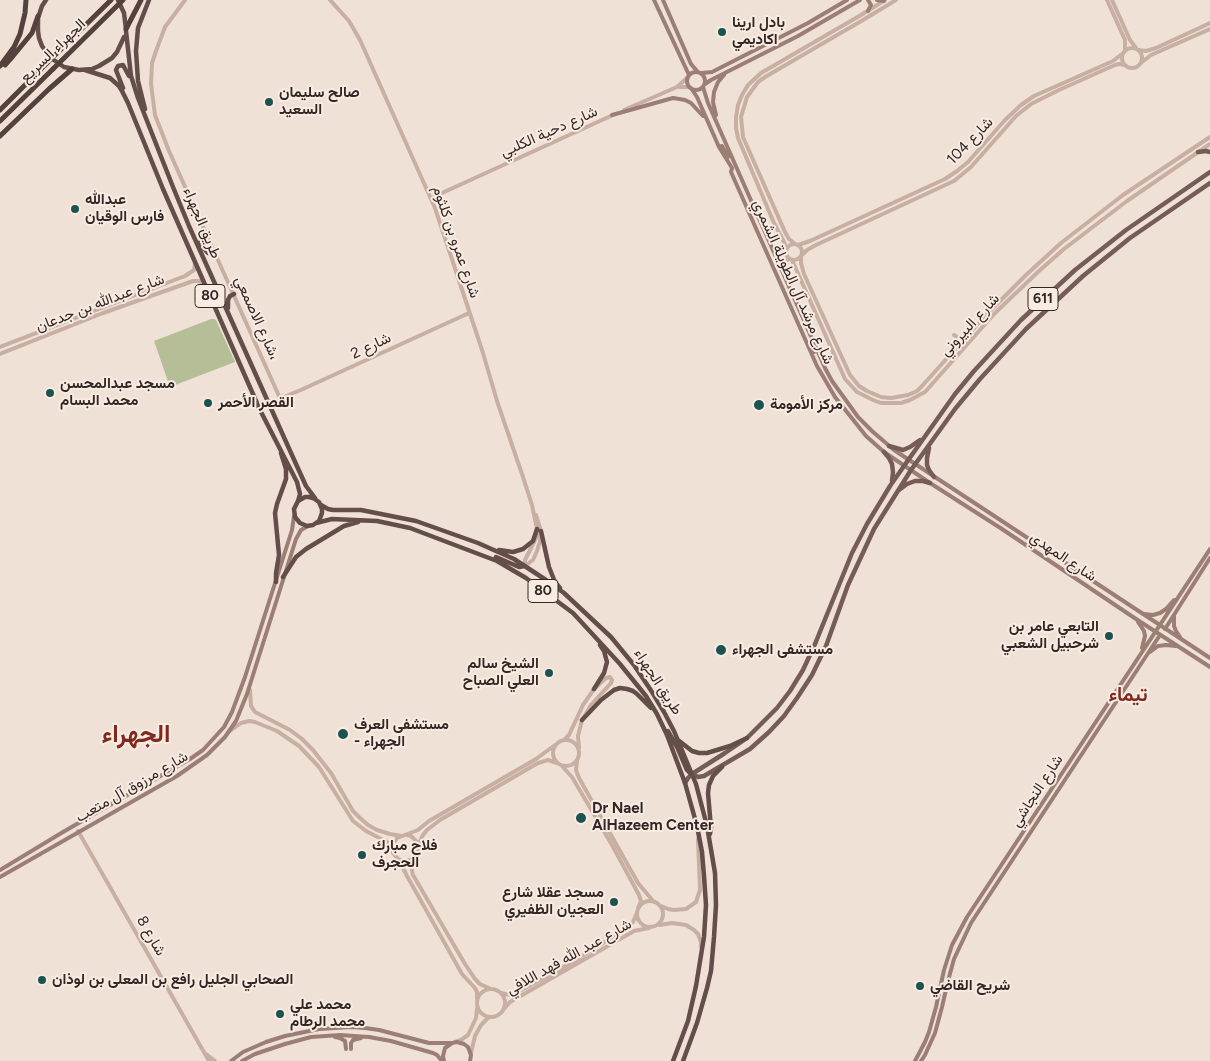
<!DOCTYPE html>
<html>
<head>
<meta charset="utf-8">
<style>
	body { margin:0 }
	canvas { display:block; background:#f0e1d6 }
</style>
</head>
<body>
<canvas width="1210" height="1061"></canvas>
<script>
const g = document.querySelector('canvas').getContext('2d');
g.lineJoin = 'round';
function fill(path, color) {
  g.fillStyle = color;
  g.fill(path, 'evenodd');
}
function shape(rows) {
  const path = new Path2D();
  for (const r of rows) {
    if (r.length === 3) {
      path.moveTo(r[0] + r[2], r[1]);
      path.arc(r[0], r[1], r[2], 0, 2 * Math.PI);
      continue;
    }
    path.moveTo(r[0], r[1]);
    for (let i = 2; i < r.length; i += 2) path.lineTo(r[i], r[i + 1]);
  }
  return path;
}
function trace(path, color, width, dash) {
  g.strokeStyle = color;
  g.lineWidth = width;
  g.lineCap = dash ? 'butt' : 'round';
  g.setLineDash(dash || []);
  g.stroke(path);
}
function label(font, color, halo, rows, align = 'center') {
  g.font = font + ' Figtree,Vazirmatn,sans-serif';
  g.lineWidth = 4;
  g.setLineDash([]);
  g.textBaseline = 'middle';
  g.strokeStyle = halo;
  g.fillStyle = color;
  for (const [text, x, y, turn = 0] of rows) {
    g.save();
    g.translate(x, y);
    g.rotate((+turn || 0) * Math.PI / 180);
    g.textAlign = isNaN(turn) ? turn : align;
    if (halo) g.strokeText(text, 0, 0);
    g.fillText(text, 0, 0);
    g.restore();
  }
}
const green = shape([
	[211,319,214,319,216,320,235,362,170,387,154,341]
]);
const tertiary = shape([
	[185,0,171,19,165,27,156,51,152,63,151,84,155,115,169,151,279,396,284,397,303,389,469,313],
	[330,0,349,21,360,40,435,208,483,353,497,401,523,477,532,505,537,529,537,536,525,560,525,566],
	[1107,0,1125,40,1125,50],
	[1112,0,1130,40,1136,48],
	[1132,58,10],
	[1139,50,1146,51,1156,48,1210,23],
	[1142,62,1151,55,1210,29],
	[679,87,689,87],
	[624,110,677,87,688,77],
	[431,198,613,115],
	[794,252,8],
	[795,244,789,239,785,232,743,137,741,117,747,97,758,82,765,77,863,20,896,0],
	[798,245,810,241,945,179,957,171,968,162,1005,120,1021,105,1034,96,1113,61,1122,54],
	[773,250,780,254,782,254,786,251],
	[786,250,785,244,774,223,738,138,736,128,736,117,738,105,742,95,748,85,761,73,861,15,885,0],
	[802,255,807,250,816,245,954,181,971,167,1016,116,1031,104,1059,90,1115,65,1119,64,1125,65],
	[801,257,801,263,804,274,850,375,859,386,867,391,881,397,891,398,908,395,917,391,922,386,987,314,1026,275,1061,243,1123,195,1210,137],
	[792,260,845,379,857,392,873,400,881,403,901,403,910,400,925,392,995,313,1039,271,1064,249,1127,201,1210,144],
	[782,269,784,261,790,259],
	[954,335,962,340,963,342],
	[0,347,185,276,194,270,195,263],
	[0,354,103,313,193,281,200,281,205,286],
	[525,566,533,560,537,551,540,541,541,531,536,515],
	[250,690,251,706,255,712,290,730,302,739,313,750,331,773,353,811,359,817,368,825,377,830,390,834,401,836],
	[230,731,241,723,249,721,255,722,277,731,299,746,319,767,353,821,366,831,387,842,392,849],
	[566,753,13],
	[564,740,569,735,583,705,594,689,606,678,610,677,612,680,611,683,591,705,582,720,578,736,579,748],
	[577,761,576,770,579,778,638,883,648,895,654,902],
	[562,766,572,777,612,845,639,895,641,901,638,908],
	[78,831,209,1061],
	[407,835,411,836,417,842,418,851,414,858,407,861,403,861,398,859,393,853,393,844,397,838,418,830,429,821,536,759,555,745],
	[418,846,423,835,427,830,440,820,538,763,548,760,557,763],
	[414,858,411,866,413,875,465,964,475,979,480,984,491,989],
	[399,860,407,876,462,974,475,988,477,992,477,999],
	[650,914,13],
	[661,906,668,909,674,910,686,909,696,902,700,890,698,839],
	[660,925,672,923,686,925,694,930,698,934,701,942,701,947],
	[491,1003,14],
	[501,993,510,995,514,994,562,968,626,929,633,922,637,913],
	[503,1010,510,1002,634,931,649,928],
	[455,1042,461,1040,468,1035,476,1018,477,1009],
	[471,1053,475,1036,481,1025,489,1017],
	[206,1054,215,1061]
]);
const secondary = shape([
	[654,0,689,75],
	[663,0,691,64,697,71],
	[868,0,871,5,868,11],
	[877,0,884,1],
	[696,81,9],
	[702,73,712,72,808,23,847,0],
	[705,84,711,80,798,36,860,0],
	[703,87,708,103,825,368,832,381,858,417,872,431,894,450,1210,658],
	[691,88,697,97,719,147,732,168,731,172,817,366,835,397,866,436,884,452,930,483,1002,529,1136,619,1210,667],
	[612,115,673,98,685,100,691,103,703,116],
	[716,115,713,102,714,92,718,82,724,75],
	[719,147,722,146,728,157],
	[810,344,814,352,818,350],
	[1144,614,1153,615,1160,613,1166,609,1174,600],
	[1174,616,1174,626,1176,631,1180,637],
	[1138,622,1144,631,1145,636,1142,648],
	[1165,629,1210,558],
	[1150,652,1158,646,1166,645,1176,646],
	[0,870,63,832,190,759,203,750,224,727,232,712,245,677,292,530,294,516],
	[0,877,177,776,207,755,225,737,236,721,247,694,296,539,301,530,308,526],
	[335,1037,340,1038,345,1041,346,1049],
	[351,1049,351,1043,353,1040,361,1038],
	[231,1061,243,1052,266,1042,285,1036,319,1029,351,1027,365,1028,379,1030,429,1043,452,1043],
	[242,1061,255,1054,285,1044,311,1037,340,1035,369,1037,391,1041,433,1053,437,1055,442,1061],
	[444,1061,443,1056,445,1048,452,1043,457,1042,464,1044,468,1047,471,1055,470,1061],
	[915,1061,925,1042,929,1032,936,1007,944,970,952,945,967,917,1210,549],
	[921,1061,925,1055,935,1033,942,1007,948,981,954,959,971,923,1160,635]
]);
const primary = shape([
	[1198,152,1206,151,1210,152],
	[889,446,903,450,910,447,920,440],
	[929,448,927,458,927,465,929,470,934,477],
	[884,452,889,458,892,464,893,472,892,481],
	[899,490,907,484,915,481,923,481,930,483],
	[692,774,698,777,704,776,750,749,769,732,784,716,797,698,812,675,826,646,848,585,874,529,911,470,955,409,980,379,1026,329,1083,276,1130,238,1210,183],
	[685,783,688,778,692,774,725,753,747,738,777,708,790,691,803,670,815,644,852,553,867,524,890,486,904,466,955,394,974,371,1021,320,1075,270,1126,230,1210,172]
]);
const trunk = shape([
	[46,0,42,6,38,18,38,31,39,38,42,46,51,58,64,67,79,70,92,69,99,66,112,58,117,52,124,37],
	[118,0,124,13,126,29],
	[126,31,131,76,138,98,173,187,189,226,296,464,306,486,315,498],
	[85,70,110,78,119,86,122,91,128,103,163,189,260,410,297,482,300,494,298,501,294,509,295,517,300,523,307,526,313,525,319,521,322,513,322,509,319,502,313,498,309,497,305,497,298,501],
	[123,88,116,70,118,66,123,65,129,76],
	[145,109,138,81,136,51,138,28,149,0],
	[199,243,208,253,215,253],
	[228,308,228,300,230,296,234,294],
	[321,505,328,509,333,510,361,510,416,521,478,543,514,559,546,580,564,593,611,637,634,665,652,692,664,712,674,731,696,784,707,826,715,873,716,905,714,937,711,971,707,988,697,1023,683,1061],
	[316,523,332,519,377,521,410,528,497,561,526,578,573,613,620,664,646,696,657,714,667,735,685,783,697,826,702,852,704,876,706,905,704,937,696,986,688,1021,673,1061],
	[541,531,549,567,555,582,560,588],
	[499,550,513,552,523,549,533,541,537,529],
	[496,557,519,567,525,566],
	[283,577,296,557,306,549,344,526,358,522],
	[276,582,276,573,279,555,275,513,277,504,286,479,286,469,281,453],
	[594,689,604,673,607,662,604,651,600,645],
	[582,720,601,700,614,690,620,688,627,689,633,691,637,694,651,708],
	[668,731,678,749,687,770,691,774],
	[678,740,692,751,699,753,707,753,730,746,747,738],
	[710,834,711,828,708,793,709,785,713,776,722,767]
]);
const motorway = shape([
	[126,29,141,0],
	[5,65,13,56,32,33,38,16],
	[0,66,14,47,20,34,25,13,26,0],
	[0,110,47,63],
	[0,121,53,69],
	[0,136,49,89,72,69]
]);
const motorwayBridge = shape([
	[47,63,111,0],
	[53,69,123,0]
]);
const markers = [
	[722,32,5,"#1b5350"],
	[269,102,5,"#1b5350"],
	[75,209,5,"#1b5350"],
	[50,393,5,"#1b5350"],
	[208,403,5,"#1b5350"],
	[759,405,6,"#1b5350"],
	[1109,636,5,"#1b5350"],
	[721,650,6,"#1b5350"],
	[549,673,5,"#1b5350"],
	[343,734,6,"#1b5350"],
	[581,818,6,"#1b5350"],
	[362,855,5,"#1b5350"],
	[614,902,5,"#1b5350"],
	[42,980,5,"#1b5350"],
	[920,986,5,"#1b5350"],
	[280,1014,5,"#1b5350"]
];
const shields = [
	[210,296,30],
	[1043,299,30],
	[543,591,30]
];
const shieldNames = [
	["80",210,296],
	["611",1043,299],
	["80",543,591]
];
const poiNames = [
	["بادل ارينا",732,23],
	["اكاديمي",732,40],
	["صالح سليمان",279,93],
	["السعيد",279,110],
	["عبدالله",85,200],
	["فارس الوقيان",85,217],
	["مسجد عبدالمحسن",60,384],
	["محمد البسام",60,401],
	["القصر الأحمر",218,403],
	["مركز الأمومة",770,405],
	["التابعي عامر بن",1099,627,"right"],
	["شرحبيل الشعبي",1099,644,"right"],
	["مستشفى الجهراء",732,650],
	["الشيخ سالم",539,664,"right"],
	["العلي الصباح",539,681,"right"],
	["مستشفى العرف",354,725],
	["- الجهراء",354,742],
	["Dr Nael",592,809],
	["AlHazeem Center",592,826],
	["فلاح مبارك",372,846],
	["الحجرف",372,863],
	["مسجد عقلا شارع",604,893,"right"],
	["العجيان الظفيري",604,910,"right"],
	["الصحابي الجليل رافع بن المعلى بن لوذان",52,980],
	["شريح القاضي",930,986],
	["محمد علي",290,1005],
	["محمد الرطام",290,1022]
];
const streetNames = [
	["الجهراء السريع",53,51,-44],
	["شارع دحية الكلبي",549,132,-24],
	["شارع 104",970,141,-46],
	["طريق الجهراء",202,223,67],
	["شارع عمرو بن كلثوم",456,242,71],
	["شارع مرشد آل الطويلة الشمري",793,282,66],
	["شارع عبدالله بن جدعان",100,303,-21],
	["شارع الاصمعي،",257,318,66],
	["شارع البيروني",970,325,-47],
	["شارع 2",371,346,-25],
	["شارع المهدي",1063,557,34],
	["طريق الجهراء",658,682,57],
	["شارع مرزوق آل متعب",132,787,-30],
	["شارع النجاشي",1037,791,-57],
	["شارع 8",151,936,60],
	["شارع عبد الله فهد اللافي",569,957,-29]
];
const districtNames = [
	["تيماء",1128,695]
];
const townNames = [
	["الجهراء",136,735]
];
fill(green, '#b6be97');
trace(tertiary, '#c8afa3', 4);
trace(secondary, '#9b7e75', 4);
trace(primary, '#755c56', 4.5);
trace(trunk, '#644e49', 4.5);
trace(motorway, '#54403c', 5);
trace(motorwayBridge, '#54403c', 5);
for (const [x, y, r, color] of markers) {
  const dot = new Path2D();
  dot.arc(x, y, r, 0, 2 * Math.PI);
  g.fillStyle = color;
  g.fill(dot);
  trace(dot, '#f8ebe2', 2);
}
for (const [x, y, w] of shields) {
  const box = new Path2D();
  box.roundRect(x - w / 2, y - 11.5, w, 23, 4);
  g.fillStyle = '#f8ebe2';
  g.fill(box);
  trace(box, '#332725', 1);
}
label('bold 14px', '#332725', null, shieldNames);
label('bold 15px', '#332725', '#f8ebe2', poiNames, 'left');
label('15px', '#332725', '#f8ebe2', streetNames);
label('bold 20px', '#802a1f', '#f8ebe2', districtNames);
label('bold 25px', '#802a1f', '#f8ebe2', townNames);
</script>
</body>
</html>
